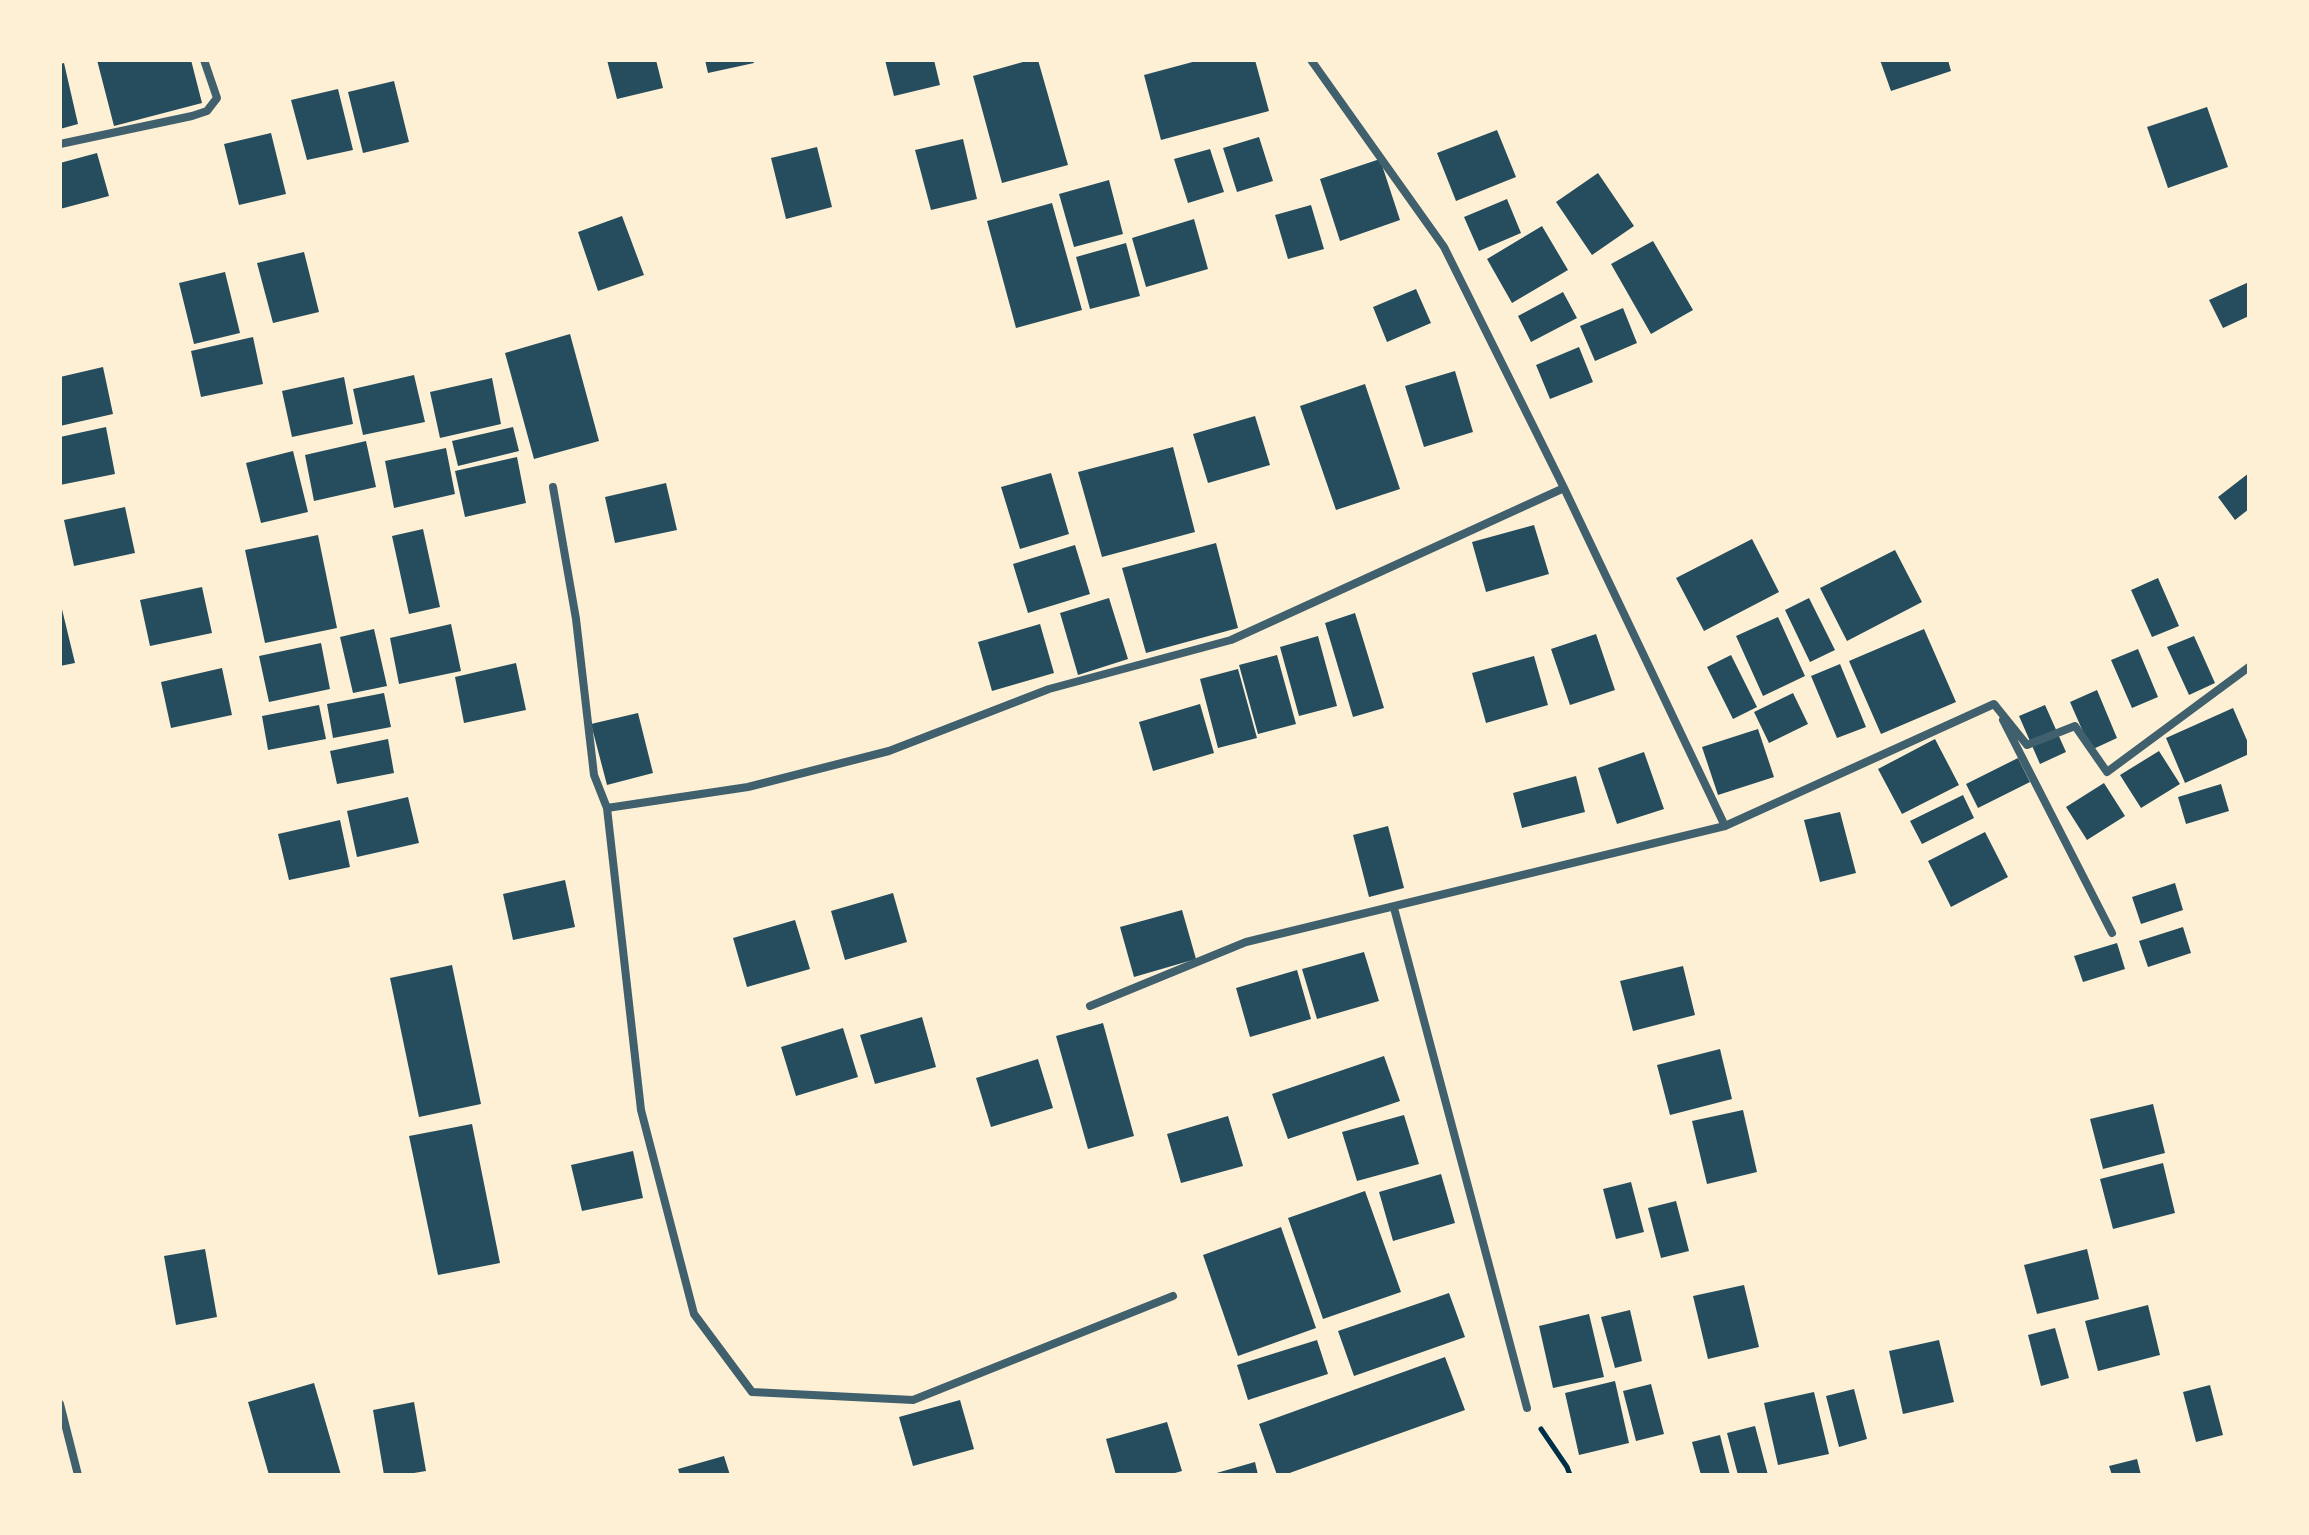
<!DOCTYPE html>
<html>
<head>
<meta charset="utf-8">
<style>
	body { margin:0 }
	#map { position:relative; width:2309px; height:1535px; overflow:hidden; background:#fdf0d5; font-family:Lato,sans-serif }
	canvas { display:block }
	.frame { position:absolute; inset:0; border:62px solid #fdf0d5; pointer-events:none }
</style>
</head>
<body>
<div id="map">
<canvas width="2309" height="1535"></canvas>
<div class="frame"></div>
</div>
<script>
const g = document.querySelector('canvas').getContext('2d');
g.lineJoin = 'round';
function fill(path, color) {
  g.fillStyle = color;
  g.fill(path, 'evenodd');
}
function shape(rows) {
  const path = new Path2D();
  for (const r of rows) {
    path.moveTo(r[0], r[1]);
    for (let i = 2; i < r.length; i += 2) path.lineTo(r[i], r[i + 1]);
  }
  return path;
}
function trace(path, color, width, dash) {
  g.strokeStyle = color;
  g.lineWidth = width;
  g.lineCap = dash ? 'butt' : 'round';
  g.setLineDash(dash || []);
  g.stroke(path);
}
const building = shape([
	[97,60,191,60,202,103,114,126],
	[607,60,656,60,663,88,617,99],
	[705,60,753,60,754,63,708,73],
	[885,60,934,60,940,85,894,96],
	[1030,60,1038,60,1068,165,1002,183,973,76],
	[1200,60,1255,60,1269,111,1161,140,1144,75],
	[1880,60,1948,60,1951,71,1891,91],
	[64,63,78,124,60,129,60,64],
	[394,81,409,142,363,153,348,92],
	[338,89,353,150,307,160,291,100],
	[2207,107,2228,167,2168,188,2147,127],
	[1497,130,1516,177,1456,201,1437,153],
	[271,133,286,194,239,205,224,144],
	[1259,137,1273,181,1237,192,1223,148],
	[963,139,977,199,931,210,915,150],
	[817,147,832,207,786,219,771,158],
	[1210,149,1224,192,1188,203,1174,159],
	[97,153,109,196,60,209,60,163],
	[1380,159,1400,220,1340,241,1320,179],
	[1598,173,1634,226,1592,255,1556,202],
	[1109,180,1123,234,1074,247,1059,194],
	[1507,199,1521,233,1479,251,1464,217],
	[1052,203,1082,310,1016,328,987,221],
	[1311,205,1324,249,1288,259,1275,215],
	[622,216,644,275,598,291,578,232],
	[1194,219,1208,269,1146,287,1132,238],
	[1542,226,1568,270,1512,303,1487,259],
	[1653,241,1693,310,1651,334,1611,264],
	[1126,243,1140,296,1090,309,1076,257],
	[304,252,319,312,273,323,257,263],
	[225,272,240,333,194,344,179,283],
	[2249,282,2249,316,2223,328,2209,300],
	[1416,289,1431,323,1387,342,1373,307],
	[1563,292,1577,318,1531,342,1518,316],
	[1623,308,1637,343,1595,361,1580,326],
	[570,334,599,441,534,459,505,353],
	[253,337,263,384,201,397,191,351],
	[1579,347,1593,382,1550,399,1536,365],
	[103,367,113,414,60,426,60,377],
	[1455,371,1473,432,1424,447,1405,386],
	[414,375,425,422,363,435,353,389],
	[344,377,353,424,292,437,282,391],
	[492,378,501,424,440,438,430,392],
	[1365,384,1400,489,1336,510,1300,406],
	[1255,416,1270,465,1208,483,1193,434],
	[106,427,115,474,60,485,60,437],
	[513,427,519,451,458,466,452,441],
	[366,441,376,487,314,501,305,455],
	[1173,447,1195,532,1102,557,1078,472],
	[446,448,455,494,394,508,385,461],
	[293,451,308,512,261,523,246,463],
	[517,457,526,503,465,517,455,471],
	[1051,473,1069,534,1020,549,1001,487],
	[2249,473,2249,509,2235,520,2218,497],
	[666,483,677,530,615,543,605,497],
	[125,507,135,553,74,566,64,520],
	[1534,525,1549,574,1486,592,1472,542],
	[423,529,440,607,409,614,392,536],
	[318,535,337,628,265,643,245,550],
	[1752,539,1779,592,1704,631,1676,578],
	[1216,543,1238,628,1146,653,1122,568],
	[1075,545,1090,594,1028,613,1013,564],
	[1895,550,1922,602,1847,641,1820,588],
	[2158,578,2179,626,2152,637,2131,590],
	[202,587,212,633,150,646,140,600],
	[1109,598,1128,659,1078,675,1060,613],
	[1809,598,1835,650,1810,662,1785,610],
	[60,601,75,663,60,666],
	[1355,613,1384,708,1353,717,1325,623],
	[1778,617,1805,676,1763,696,1736,636],
	[451,624,461,671,399,684,390,638],
	[1040,624,1054,673,992,691,978,642],
	[374,629,387,686,353,693,340,637],
	[1924,629,1956,702,1881,734,1849,661],
	[1596,634,1615,690,1570,705,1551,649],
	[1318,636,1337,706,1299,716,1280,647],
	[2194,636,2215,683,2189,695,2167,647],
	[321,643,330,689,269,702,259,656],
	[2138,649,2158,697,2132,708,2111,660],
	[1277,655,1296,724,1258,734,1239,665],
	[1731,655,1757,707,1733,719,1707,667],
	[1534,656,1548,705,1486,723,1472,673],
	[516,663,526,710,464,723,455,677],
	[1840,664,1866,727,1837,738,1811,676],
	[222,668,232,715,171,728,161,682],
	[1238,669,1257,738,1218,748,1200,679],
	[2097,690,2117,738,2091,750,2070,702],
	[384,693,391,727,333,738,327,704],
	[1793,693,1808,724,1769,743,1754,712],
	[1200,704,1214,753,1153,771,1139,722],
	[319,705,326,739,268,750,262,716],
	[2045,705,2066,752,2040,764,2019,716],
	[2233,708,2249,745,2249,754,2185,783,2166,738],
	[638,713,653,773,607,785,591,724],
	[1758,729,1774,777,1718,795,1702,747],
	[388,739,394,773,337,784,330,751],
	[1935,739,1959,785,1902,814,1878,769],
	[2159,751,2180,784,2141,808,2120,775],
	[1644,752,1664,809,1617,824,1598,768],
	[2018,758,2030,782,1978,808,1966,784],
	[1576,776,1585,812,1522,828,1513,793],
	[2104,783,2125,816,2087,840,2066,807],
	[2221,784,2229,811,2186,824,2178,797],
	[1963,795,1974,818,1922,844,1910,821],
	[408,797,419,843,357,857,347,811],
	[1840,812,1856,873,1820,882,1804,820],
	[340,820,350,867,289,880,278,834],
	[1388,826,1404,888,1369,897,1353,835],
	[1985,832,2008,877,1951,907,1928,861],
	[565,880,575,927,513,940,503,894],
	[2175,883,2183,910,2141,924,2132,897],
	[893,893,907,942,845,960,831,911],
	[1182,910,1196,959,1134,977,1120,927],
	[795,920,810,969,747,987,733,938],
	[2183,927,2191,953,2148,967,2139,941],
	[2117,943,2125,969,2083,982,2074,956],
	[1364,952,1379,1001,1317,1019,1302,969],
	[452,965,481,1104,419,1117,390,978],
	[1683,966,1695,1015,1633,1031,1620,981],
	[1297,970,1311,1019,1250,1037,1236,988],
	[922,1017,936,1067,875,1084,860,1035],
	[1103,1023,1134,1136,1088,1149,1056,1036],
	[843,1028,858,1077,796,1096,781,1047],
	[1720,1049,1732,1099,1670,1115,1657,1065],
	[1384,1056,1400,1101,1288,1139,1272,1094],
	[1038,1059,1053,1108,991,1127,976,1078],
	[2153,1104,2165,1153,2103,1169,2090,1119],
	[1743,1110,1757,1172,1707,1184,1692,1121],
	[1404,1115,1419,1164,1357,1181,1342,1132],
	[1228,1116,1243,1166,1181,1183,1167,1134],
	[472,1124,500,1263,438,1275,409,1136],
	[633,1151,643,1198,582,1211,571,1165],
	[2163,1163,2175,1213,2113,1229,2100,1179],
	[1441,1174,1455,1223,1393,1241,1379,1192],
	[1631,1182,1644,1232,1616,1239,1603,1189],
	[1365,1191,1401,1292,1323,1319,1288,1218],
	[1676,1201,1689,1251,1661,1258,1648,1208],
	[1281,1227,1316,1328,1238,1356,1203,1255],
	[205,1249,217,1317,176,1325,164,1256],
	[2087,1249,2099,1299,2037,1314,2024,1265],
	[1744,1285,1759,1347,1708,1359,1693,1296],
	[1449,1293,1465,1337,1354,1376,1338,1331],
	[2148,1305,2160,1355,2098,1371,2085,1321],
	[1630,1310,1642,1361,1615,1368,1601,1317],
	[1589,1314,1604,1377,1553,1388,1539,1326],
	[2055,1328,2069,1378,2041,1386,2028,1335],
	[1317,1340,1328,1374,1248,1400,1237,1365],
	[1939,1340,1954,1402,1903,1414,1889,1351],
	[1445,1357,1465,1410,1284,1475,1277,1475,1259,1424],
	[1615,1381,1629,1443,1579,1455,1565,1393],
	[314,1383,341,1475,269,1475,248,1402],
	[1651,1384,1664,1434,1636,1441,1623,1391],
	[2210,1385,2223,1435,2196,1442,2183,1392],
	[1854,1389,1867,1439,1839,1447,1826,1396],
	[1814,1392,1829,1454,1778,1465,1764,1403],
	[960,1400,974,1449,913,1466,899,1417],
	[414,1402,426,1471,402,1475,384,1475,373,1410],
	[1167,1422,1182,1471,1168,1475,1116,1475,1106,1439],
	[1755,1426,1768,1475,1738,1475,1727,1433],
	[1720,1435,1730,1475,1701,1475,1692,1442],
	[724,1456,730,1475,680,1475,678,1469],
	[2137,1459,2141,1475,2112,1475,2109,1466],
	[1255,1462,1258,1475,1213,1475,1213,1474]
]);
const path = shape([
	[1541,1429,1567,1467,1570,1475]
]);
const minor = shape([
	[60,144,192,116,207,111,217,98,204,60],
	[553,487,576,619,594,775,607,808],
	[2003,720,2112,933],
	[1725,826,1994,704,2027,745,2075,726,2107,772,2249,667],
	[1394,908,1527,1408],
	[1090,1006,1246,942,1725,826,1564,488,1444,247,1311,60],
	[1173,1296,913,1400,752,1392,694,1314,641,1110,607,808,748,787,889,751,1049,689,1231,640,1564,488],
	[60,1404,78,1475]
]);
fill(building, '#264d5e');
trace(path, '#003049', 5);
trace(minor, '#3f606c', 8);
</script>
</body>
</html>
